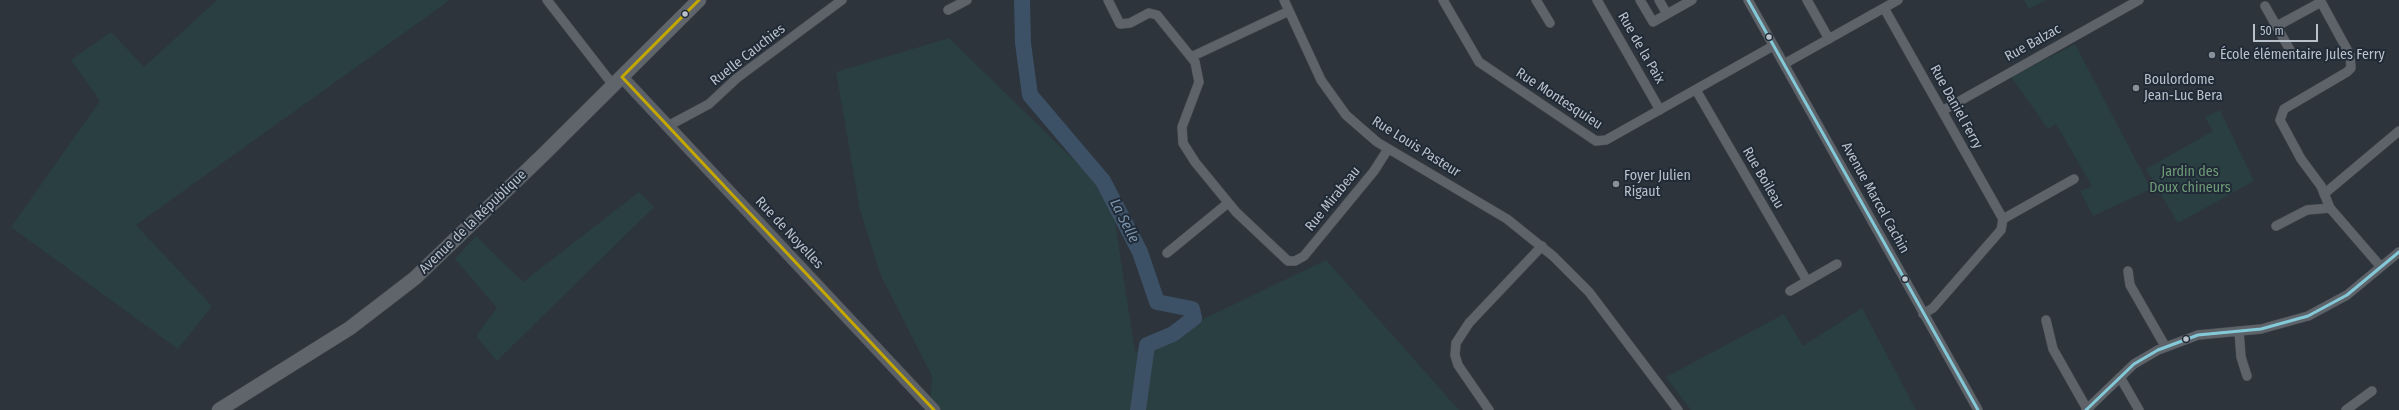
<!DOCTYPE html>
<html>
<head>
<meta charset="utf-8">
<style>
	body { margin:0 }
	#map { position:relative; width:2399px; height:410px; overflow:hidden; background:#2d343b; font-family:"Fira Sans Condensed",sans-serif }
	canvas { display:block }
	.scale { position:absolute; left:2253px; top:24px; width:65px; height:18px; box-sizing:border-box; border:2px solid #b9c1cb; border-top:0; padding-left:5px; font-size:12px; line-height:14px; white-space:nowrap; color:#b9c1cb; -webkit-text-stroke:3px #202b37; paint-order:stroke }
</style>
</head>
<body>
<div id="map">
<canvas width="2399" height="410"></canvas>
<div class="scale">50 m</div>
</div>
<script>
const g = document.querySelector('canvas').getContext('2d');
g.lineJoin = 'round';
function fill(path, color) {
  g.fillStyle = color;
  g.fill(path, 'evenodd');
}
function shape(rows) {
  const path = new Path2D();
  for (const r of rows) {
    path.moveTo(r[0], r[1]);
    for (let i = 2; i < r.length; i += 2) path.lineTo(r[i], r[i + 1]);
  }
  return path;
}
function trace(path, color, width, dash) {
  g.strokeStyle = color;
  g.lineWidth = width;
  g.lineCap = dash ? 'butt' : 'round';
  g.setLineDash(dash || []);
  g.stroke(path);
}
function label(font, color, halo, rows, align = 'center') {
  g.font = font + ' "Fira Sans Condensed",sans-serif';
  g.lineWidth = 4;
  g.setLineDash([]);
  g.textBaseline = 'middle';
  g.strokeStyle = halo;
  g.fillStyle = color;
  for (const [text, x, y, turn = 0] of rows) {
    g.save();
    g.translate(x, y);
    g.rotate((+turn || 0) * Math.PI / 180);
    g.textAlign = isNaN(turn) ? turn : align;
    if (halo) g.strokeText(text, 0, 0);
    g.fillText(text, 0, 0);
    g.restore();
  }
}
const green = shape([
	[217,0,450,0,136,225,212,306,178,349,11,227,100,101,71,60,111,32,144,67],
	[2024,0,2046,0,2029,9],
	[949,38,1111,196,1135,352,1326,260,1459,410,930,410,932,376,881,276,860,210,836,72],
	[2075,44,2151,189,2093,216,2080,191,2092,186,2056,124,2048,129,2011,77],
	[2220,110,2254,181,2178,223,2146,169,2213,131,2205,117],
	[639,192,654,207,497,361,476,336,497,308,455,259,476,236,523,282],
	[1862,308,1916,410,1691,410,1666,377,1784,314,1803,346]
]);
const river = shape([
	[1022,0,1023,43,1030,95,1103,181,1140,252,1157,302,1192,309,1194,318,1173,334,1147,345,1138,410]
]);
const street = shape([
	[547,0,613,85],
	[1108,0,1120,24,1130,23,1149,13,1157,15,1195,62,1199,82,1182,127,1183,143,1195,162,1236,212,1288,261,1295,261,1304,256,1374,171,1388,149],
	[1284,0,1321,80,1346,115,1377,142,1507,219,1553,256,1589,292,1678,410],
	[1443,0,1479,62,1596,141,1606,140,1773,46],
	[1536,0,1550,23],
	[1597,0,1660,110],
	[1640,0,1653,22,1692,0],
	[1659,0,1667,14],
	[1748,0,1978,410],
	[1807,0,1829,39],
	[2320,0,2350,55,2351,68,2347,72,2284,109,2280,120,2301,159,2321,186,2330,208,2381,267],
	[2265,6,2290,50],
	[1884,8,2003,219],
	[948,10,967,0],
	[2277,26,2321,2],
	[1191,57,1289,11],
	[1784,64,1898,0],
	[1696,90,1807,281],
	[1942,111,2139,0],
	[668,126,709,104,737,78,842,0],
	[2324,194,2399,131],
	[2276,226,2307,210,2330,208],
	[1167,253,1228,203],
	[2128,271,2130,285,2165,346],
	[1790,291,1837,264],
	[1923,314,1933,308,2001,230,2003,219,2074,179],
	[2046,320,2053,349,2087,409],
	[2239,331,2241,357,2247,376],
	[2120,377,2139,410],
	[1489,410,1458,365,1455,355,1456,343,1469,323,1542,246],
	[2086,410,2134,364,2158,350,2198,335,2261,329,2308,316,2347,295,2399,252],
	[2346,410,2372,391]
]);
const secondary = shape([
	[622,77,934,410]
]);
const primary = shape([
	[219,410,350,328,415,278,544,154,699,0]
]);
const bus1 = shape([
	[1748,0,1978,410],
	[2086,410,2134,364,2158,350,2198,335,2261,329,2308,316,2347,295,2399,252]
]);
const bus2 = shape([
	[622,77,934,410],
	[622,77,699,0]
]);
const markers = [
	[685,14,3.5,"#b9c1cb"],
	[1769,37,3.5,"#b9c1cb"],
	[2212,55,4,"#889099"],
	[2136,88,4,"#889099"],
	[1616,184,4,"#889099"],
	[1905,279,3.5,"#b9c1cb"],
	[2186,339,3.5,"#b9c1cb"]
];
const streetNames = [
	["Rue Balzac",2033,43,-29],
	["Rue de la Paix",1641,48,60],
	["Ruelle Cauchies",748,55,-38],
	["Rue Montesquieu",1559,99,33],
	["Rue Daniel Ferry",1956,107,61],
	["Rue Louis Pasteur",1416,147,32],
	["Rue Boileau",1763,178,60],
	["Avenue Marcel Cachin",1875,198,61],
	["Rue Mirabeau",1333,199,-51],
	["Avenue de la République",473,222,-44],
	["Rue de Noyelles",789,233,47]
];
const poiNames = [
	["École élémentaire Jules Ferry",2220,55],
	["Boulordome",2144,80],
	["Jean-Luc Bera",2144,96],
	["Foyer Julien",1624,176],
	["Rigaut",1624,192]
];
const parkNames = [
	["Jardin des",2190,172],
	["Doux chineurs",2190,188]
];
const waterNames = [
	["La Selle",1124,221,63]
];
fill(green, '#2a3f41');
trace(river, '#3c5066', 16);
trace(street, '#4c5056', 10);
trace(secondary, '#4c5056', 13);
trace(primary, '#4b5158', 15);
trace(street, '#5e6269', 9);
trace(secondary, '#5c6168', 12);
trace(primary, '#60656b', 14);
trace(bus1, '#84c9d8', 3);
trace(bus2, '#c4a800', 3);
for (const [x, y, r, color] of markers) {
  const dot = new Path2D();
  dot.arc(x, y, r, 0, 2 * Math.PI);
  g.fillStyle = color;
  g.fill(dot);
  trace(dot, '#202b37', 1.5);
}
label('14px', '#b9c1cb', '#202b37', streetNames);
label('14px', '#b9c1cb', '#202b37', poiNames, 'left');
label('14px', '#709b77', '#202b37', parkNames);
label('italic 15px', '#7a94ad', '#202b37', waterNames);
</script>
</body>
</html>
